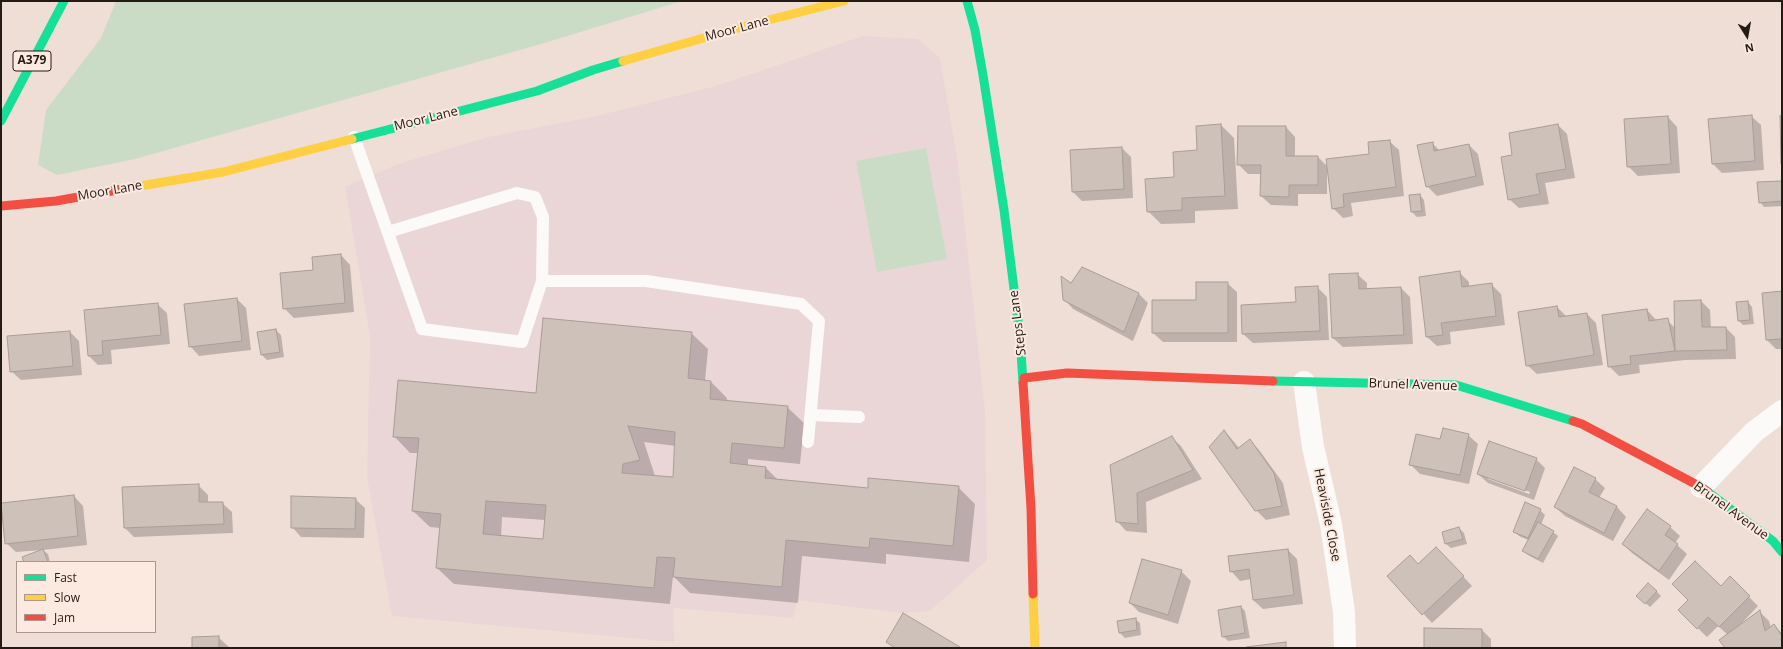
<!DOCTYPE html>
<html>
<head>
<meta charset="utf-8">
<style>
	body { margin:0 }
	#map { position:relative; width:1783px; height:649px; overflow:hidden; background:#eeded6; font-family:"Open Sans",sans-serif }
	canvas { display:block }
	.frame { position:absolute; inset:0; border:2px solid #251b16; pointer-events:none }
	.legend { position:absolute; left:16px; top:561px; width:140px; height:72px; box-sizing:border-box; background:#fceae1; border:1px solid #a69790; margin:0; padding:5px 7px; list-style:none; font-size:12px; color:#251b16 }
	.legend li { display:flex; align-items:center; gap:8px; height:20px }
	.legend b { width:20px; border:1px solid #a69790 }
	.north { position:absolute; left:1727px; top:16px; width:40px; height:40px; -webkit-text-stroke:3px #fceae1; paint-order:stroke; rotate:169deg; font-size:11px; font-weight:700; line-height:16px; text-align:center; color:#251b16 }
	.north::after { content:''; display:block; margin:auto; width:14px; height:18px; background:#251b16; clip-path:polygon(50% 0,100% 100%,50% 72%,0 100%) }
</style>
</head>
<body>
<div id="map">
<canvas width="1783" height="649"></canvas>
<div class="frame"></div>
<ul class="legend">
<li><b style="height:5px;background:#16e098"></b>Fast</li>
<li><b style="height:5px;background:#ffcf43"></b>Slow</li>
<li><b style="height:5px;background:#f24e42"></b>Jam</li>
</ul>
<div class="north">N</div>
</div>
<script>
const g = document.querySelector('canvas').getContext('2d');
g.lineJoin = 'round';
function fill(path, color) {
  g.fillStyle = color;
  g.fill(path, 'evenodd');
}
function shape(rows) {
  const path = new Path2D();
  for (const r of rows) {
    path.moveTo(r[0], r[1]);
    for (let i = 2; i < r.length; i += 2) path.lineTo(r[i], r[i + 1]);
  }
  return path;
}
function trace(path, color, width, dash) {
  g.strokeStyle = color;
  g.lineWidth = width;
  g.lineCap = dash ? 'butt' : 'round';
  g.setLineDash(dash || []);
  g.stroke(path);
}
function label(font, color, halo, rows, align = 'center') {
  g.font = font + ' "Open Sans",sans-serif';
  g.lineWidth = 4;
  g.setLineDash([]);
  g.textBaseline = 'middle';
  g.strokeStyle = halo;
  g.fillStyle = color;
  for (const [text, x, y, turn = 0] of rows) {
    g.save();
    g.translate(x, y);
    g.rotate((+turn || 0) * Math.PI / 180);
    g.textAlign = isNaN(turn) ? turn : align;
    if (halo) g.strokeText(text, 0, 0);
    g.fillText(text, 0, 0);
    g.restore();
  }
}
const education = shape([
	[863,36,918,39,940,58,958,164,985,410,987,560,930,611,903,613,797,600,793,618,673,608,674,642,392,616,367,477,370,337,345,187,398,164,488,137,597,116,716,86]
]);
const green = shape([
	[116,1,682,1,541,44,135,159,57,175,38,165,46,110,101,38],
	[926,148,947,259,877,272,856,161]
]);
const shadow = shape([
	[1751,116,1761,125,1764,170,1722,173,1713,164],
	[1668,117,1677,127,1680,173,1638,176,1628,166],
	[1221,125,1234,138,1238,209,1195,211,1195,223,1161,224,1148,211],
	[1558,125,1567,134,1575,178,1545,183,1549,204,1519,208,1509,199,1514,155],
	[1239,127,1286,127,1295,137,1295,157,1318,157,1328,167,1370,155,1389,141,1399,150,1404,196,1351,203,1353,216,1343,218,1333,208,1328,169,1327,169,1327,194,1298,194,1298,206,1271,205,1261,196,1262,174,1248,174,1238,164],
	[1432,143,1440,151,1469,145,1478,154,1484,185,1437,196,1427,186],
	[1122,148,1131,157,1133,198,1082,201,1073,192],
	[1782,182,1782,206,1764,207,1760,202],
	[1420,195,1424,200,1426,216,1417,217,1412,212,1410,196],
	[341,255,350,265,354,312,294,318,284,308],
	[1459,272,1469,282,1469,287,1491,284,1501,294,1505,325,1450,332,1451,344,1437,346,1427,337],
	[1357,274,1367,283,1367,290,1401,288,1410,297,1413,344,1343,347,1333,338,1330,275],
	[1227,283,1237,292,1237,342,1163,342,1153,333],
	[1071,284,1138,293,1148,303,1133,341,1073,309,1064,299],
	[1317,287,1327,297,1329,340,1253,343,1243,334,1297,303],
	[1782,292,1782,349,1776,349,1767,340],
	[237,299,246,308,251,350,199,356,190,346,185,305],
	[1701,301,1710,310,1711,328,1726,328,1735,337,1736,359,1685,360,1639,365,1640,373,1619,376,1609,366,1647,310,1657,321,1667,320,1675,328],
	[1748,302,1752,307,1754,324,1743,325,1739,321],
	[157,304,167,313,170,344,111,350,112,364,98,365,89,356,85,311],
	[1557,307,1566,316,1587,314,1596,323,1603,365,1537,374,1527,365],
	[276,330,281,335,284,357,267,360,262,355,258,333],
	[70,332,79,341,82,375,21,380,11,371],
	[691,333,708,349,705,381,711,382,727,398,727,401,787,407,804,423,800,464,748,459,748,466,766,468,778,480,869,489,958,487,975,504,969,562,886,554,886,564,802,556,798,603,690,593,673,576,670,604,454,584,437,568,441,528,430,527,413,511,419,453,410,453,394,436,537,394],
	[644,442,676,446,674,478,655,476],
	[502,517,545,520,544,540,501,537],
	[1225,431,1239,448,1250,441,1259,450,1283,483,1290,515,1266,520,1256,510],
	[1468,435,1478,444,1469,484,1420,474,1410,464,1441,440],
	[1171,437,1181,446,1202,479,1146,502,1147,533,1126,531,1117,521],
	[1536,459,1545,468,1534,500,1488,483,1478,474],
	[1488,477,1530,492,1529,494,1488,479],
	[1595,479,1605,488,1599,498,1617,507,1626,517,1613,541,1565,516,1555,507],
	[198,485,208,495,208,503,222,503,232,512,233,533,134,537,125,528],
	[74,496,83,506,87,545,43,550,48,554,50,562,25,562,42,550,16,552,6,543],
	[355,499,365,508,364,538,301,537,292,527],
	[1540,510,1545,515,1541,525,1553,532,1558,536,1543,563,1528,555,1523,550,1528,540,1519,536,1514,531],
	[1670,527,1680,536,1675,543,1687,554,1669,580,1632,553,1623,544],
	[1459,528,1464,533,1467,544,1451,548,1446,544,1443,533],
	[1288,550,1297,559,1303,604,1263,609,1253,600,1251,579,1240,581,1231,571],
	[1446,558,1472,586,1432,623,1388,576,1419,565],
	[1181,571,1191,581,1178,624,1139,612,1130,603],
	[1730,578,1758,606,1740,625,1760,612,1769,621,1771,628,1774,626,1782,633,1782,648,1726,648,1728,635,1718,626,1707,637,1679,610,1721,588],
	[1656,591,1661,596,1650,607,1642,600],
	[1241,607,1245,611,1250,638,1228,641,1223,636],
	[1135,619,1140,623,1141,635,1125,638,1120,633,1119,621],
	[1482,630,1491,639,1491,648,1425,648],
	[218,637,230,648,193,648]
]);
const building = shape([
	[1752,115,1755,161,1712,164,1708,119,1752,115],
	[1668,116,1671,164,1627,167,1624,119,1668,116],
	[1780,116,1782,116,1782,164,1781,164,1780,116],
	[1221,124,1225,196,1182,198,1182,210,1147,212,1145,179,1174,177,1173,152,1197,150,1196,126,1221,124],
	[1558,124,1566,169,1536,174,1540,194,1508,200,1501,157,1512,155,1509,133,1558,124],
	[1238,126,1286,126,1286,156,1318,156,1318,185,1289,185,1289,197,1260,196,1261,165,1237,165,1238,126],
	[1390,140,1396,187,1343,194,1344,207,1332,209,1326,159,1369,154,1368,142,1390,140],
	[1433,142,1434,151,1469,144,1476,176,1426,187,1417,145,1433,142],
	[1122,147,1124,189,1072,192,1070,150,1122,147],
	[1782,181,1782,201,1759,203,1757,182,1782,181],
	[1420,194,1422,211,1411,212,1409,195,1420,194],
	[341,254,345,303,283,309,280,273,313,270,312,257,341,254],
	[1082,267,1139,293,1124,332,1063,300,1061,276,1071,283,1082,267],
	[1460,271,1462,287,1492,283,1496,316,1441,323,1443,335,1426,337,1419,277,1460,271],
	[1358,273,1359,289,1401,287,1404,335,1332,338,1329,274,1358,273],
	[1196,282,1228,282,1228,333,1152,333,1152,300,1196,300,1196,282],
	[1318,286,1320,331,1242,334,1241,305,1296,302,1295,287,1318,286],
	[1782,291,1782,339,1766,340,1762,293,1782,291],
	[237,298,242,341,189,347,184,304,237,298],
	[1701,300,1702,327,1726,327,1727,350,1675,351,1674,301,1701,300],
	[1748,301,1750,320,1738,321,1736,302,1748,301],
	[158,303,161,335,102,341,103,355,88,356,84,310,158,303],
	[1557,306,1559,317,1587,313,1594,355,1526,366,1518,312,1557,306],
	[1647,309,1649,321,1668,318,1675,351,1630,356,1631,364,1608,367,1602,315,1647,309],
	[543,318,692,332,688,378,711,381,710,399,788,406,784,448,732,443,730,463,766,467,765,478,868,488,868,478,959,486,953,546,870,538,869,548,786,540,782,587,673,577,675,558,657,557,654,588,436,568,441,514,412,511,419,438,393,437,398,380,536,393,543,318],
	[628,426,675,432,673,477,622,473,623,464,640,460,628,426],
	[486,501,546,505,543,539,483,534,486,501],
	[276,329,280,352,261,355,257,332,276,329],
	[70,331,73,366,10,372,7,336,70,331],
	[1443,428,1469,434,1460,475,1409,465,1416,434,1440,439,1443,428],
	[1224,430,1237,449,1250,439,1274,473,1282,506,1255,511,1209,447,1224,430],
	[1172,436,1193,470,1137,493,1138,524,1116,522,1110,465,1172,436],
	[1489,441,1537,458,1525,491,1477,474,1489,441],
	[1574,467,1596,478,1589,492,1617,506,1604,533,1554,507,1574,467],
	[199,484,199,502,223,502,224,524,124,528,122,487,199,484],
	[74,495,78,536,5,544,1,503,74,495],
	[291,496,356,498,355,529,291,528,291,496],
	[1525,502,1541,509,1528,538,1513,532,1525,502],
	[1647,509,1671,526,1665,535,1678,544,1659,571,1622,544,1647,509],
	[1538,522,1554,531,1538,559,1522,551,1538,522],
	[1459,527,1463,539,1445,544,1442,532,1459,527],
	[1436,547,1464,576,1422,615,1387,576,1410,555,1418,564,1436,547],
	[43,549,48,562,24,562,22,557,43,549],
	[1288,549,1294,595,1253,600,1249,569,1230,572,1228,556,1288,549],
	[1142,559,1182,570,1168,615,1129,603,1142,559],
	[1695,561,1721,586,1730,576,1750,596,1719,627,1708,617,1697,629,1678,610,1688,600,1672,584,1695,561],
	[1648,583,1657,591,1645,604,1636,596,1648,583],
	[1241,606,1245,633,1222,637,1218,610,1241,606],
	[1760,610,1765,631,1774,624,1782,636,1782,648,1725,648,1719,640,1760,610],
	[903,613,960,647,959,648,895,648,886,642,903,613],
	[1136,618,1137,630,1119,633,1117,621,1136,618],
	[1424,628,1482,629,1482,648,1424,648,1424,628],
	[219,636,219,648,192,648,192,637,219,636],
	[1286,642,1286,648,1247,648,1246,647,1286,642]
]);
const lane = shape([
	[354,137,422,329,522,342,542,281,543,217,535,197,517,193,388,232],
	[542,281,646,281,801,304,819,321,808,442],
	[811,415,859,417]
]);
const street = shape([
	[1304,382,1313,447,1331,524,1344,612,1345,648],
	[1701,487,1754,432,1782,411]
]);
const fast = shape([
	[967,1,975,30,983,75,1004,210,1020,336,1023,383],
	[1,121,64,1],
	[352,139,537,91,593,70,623,61],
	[1273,381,1456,385,1573,421],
	[1708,492,1773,541,1782,552]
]);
const slow = shape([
	[623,61,749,25,844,1],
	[134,187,223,172,352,139],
	[1033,594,1035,648]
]);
const jam = shape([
	[1,206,56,201,134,187],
	[1024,378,1067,373,1273,381],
	[1023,383,1031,508,1033,594],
	[1573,421,1582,424,1701,487,1708,492]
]);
const shields = [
	[32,61,38]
];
const shieldNames = [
	["A379",32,61]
];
const streetNames = [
	["Moor Lane",737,29,-15],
	["Moor Lane",426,119,-14],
	["Moor Lane",110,191,-10],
	["Steps Lane",1018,323,-97],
	["Brunel Avenue",1413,385,2],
	["Brunel Avenue",1731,511,36],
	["Heaviside Close",1327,515,79]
];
fill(education, '#ebd6d7');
fill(green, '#cbdcc6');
fill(shadow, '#0003');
fill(building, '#cdc1ba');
trace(building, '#a99d97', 1);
trace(lane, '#fcfaf9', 12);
trace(street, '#fcfaf9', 22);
trace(fast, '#16e098', 9);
trace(slow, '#ffcf43', 9);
trace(jam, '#f24e42', 9);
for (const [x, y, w] of shields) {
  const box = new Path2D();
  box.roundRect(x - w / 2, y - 10, w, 20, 3);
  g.fillStyle = '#fceae1';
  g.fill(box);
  trace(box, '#251b16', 1);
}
label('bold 12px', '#251b16', null, shieldNames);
label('13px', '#251b16', '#fceae1', streetNames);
</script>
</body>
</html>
